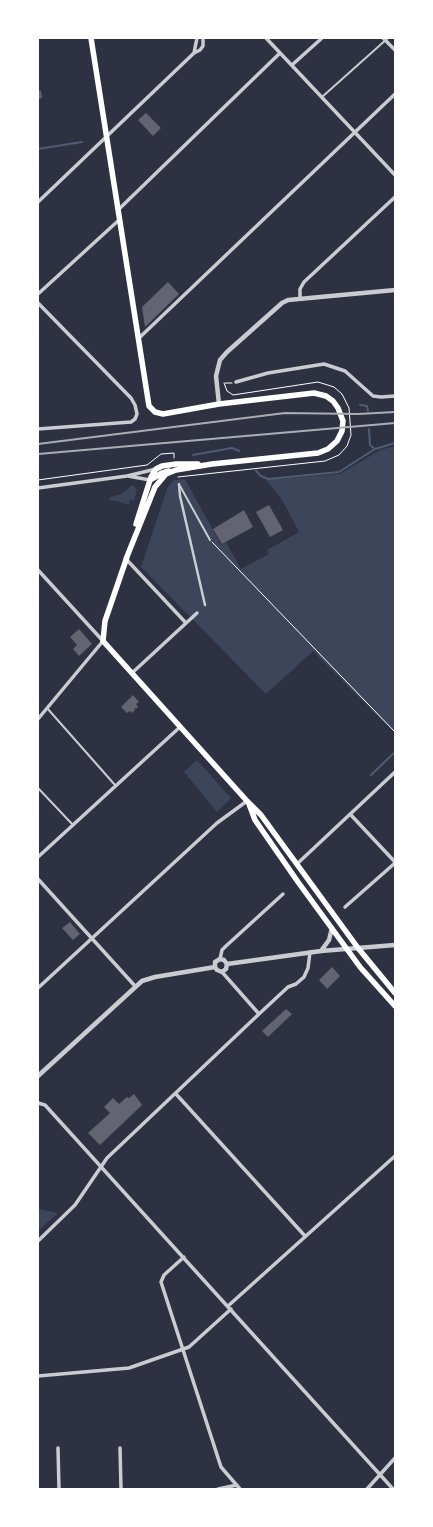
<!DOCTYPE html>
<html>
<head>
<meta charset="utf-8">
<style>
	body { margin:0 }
	#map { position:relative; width:433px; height:1527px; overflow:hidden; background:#2d3142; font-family:Bitter,serif }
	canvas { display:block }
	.frame { position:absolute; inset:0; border:39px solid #fff; pointer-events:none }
</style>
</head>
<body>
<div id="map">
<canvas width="433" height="1527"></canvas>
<div class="frame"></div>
</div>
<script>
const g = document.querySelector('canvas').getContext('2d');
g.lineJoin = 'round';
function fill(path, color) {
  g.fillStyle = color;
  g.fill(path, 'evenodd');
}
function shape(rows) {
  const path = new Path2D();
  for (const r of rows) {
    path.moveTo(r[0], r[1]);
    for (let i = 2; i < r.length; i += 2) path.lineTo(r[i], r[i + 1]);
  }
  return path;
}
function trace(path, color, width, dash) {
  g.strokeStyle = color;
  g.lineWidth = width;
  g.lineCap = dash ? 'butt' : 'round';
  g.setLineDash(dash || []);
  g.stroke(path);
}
const green = shape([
	[395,446,395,733,313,651,266,694,141,567,168,486,174,480,185,479,221,545,226,542,241,569,269,554,267,550,299,532,281,498,266,480,340,474,380,450],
	[133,485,137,490,134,501,130,500,129,505,117,501,109,500,110,497,121,494],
	[197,760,231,798,217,812,184,772],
	[38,1209,58,1213,38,1231]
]);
const stream = shape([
	[38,149,82,142],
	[360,405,367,406,368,411],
	[369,429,370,445,375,449],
	[193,455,232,448,239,451],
	[256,471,261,476,268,479,339,472,375,449,395,443],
	[371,775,395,752]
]);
const building = shape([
	[38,91,41,91,42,98,38,99],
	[146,113,161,128,153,136,138,120],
	[168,282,179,294,145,327,142,307],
	[269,505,283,530,270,537,256,512],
	[244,510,253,527,222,544,213,529],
	[79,629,92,644,79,656,73,649,77,645,70,637],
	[133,695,139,702,136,704,138,707,136,709,134,707,135,710,132,713,130,711,127,713,121,707],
	[70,922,80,934,73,940,62,928],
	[332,967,340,976,327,989,319,980],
	[286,1009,292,1014,268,1037,262,1031],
	[134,1094,142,1105,100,1145,88,1133,110,1113,104,1107,113,1098,119,1104,127,1097,129,1098]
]);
const path = shape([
	[225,383,232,383],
	[178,477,325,461,339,455,347,446,351,435,349,408,342,394,334,387,318,382,233,395,227,391,224,383],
	[38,480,147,465,161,454,174,453,174,458],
	[212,542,395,732]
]);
const service = shape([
	[322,97,388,38],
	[180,486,210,540],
	[47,708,115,785],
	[38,788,73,825]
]);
const pedestrian = shape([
	[179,484,180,496,205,605]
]);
const minor = shape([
	[266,38,395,175],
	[383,38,395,50],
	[194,53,197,38],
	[292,65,322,38],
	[38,202,194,53,200,50,203,46,203,38],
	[118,210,280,53],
	[38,294,119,220],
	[300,299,300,289,304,282,395,197],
	[38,303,131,398,135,405,137,414,135,419,131,422,38,429],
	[138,339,395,94],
	[236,382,268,373,324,364,345,371,373,396,381,397,395,396],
	[128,476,150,480],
	[38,488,127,476,156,469],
	[126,559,186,623],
	[38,570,103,641,38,719],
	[132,673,197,613],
	[350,814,395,862],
	[38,857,180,727],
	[298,863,395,772],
	[38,879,135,986],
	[345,907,395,863],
	[220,959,222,950,226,946,283,894],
	[222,972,259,1014],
	[38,988,217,823,247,801],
	[176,1094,305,1236],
	[38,1103,45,1105,393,1489],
	[38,1241,75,1205,107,1158,259,1014,288,987,296,984,304,977,308,968,310,952],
	[184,1257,164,1275,161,1282,221,1467,240,1489],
	[228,1306,395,1156],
	[38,1376,129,1368,189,1347,231,1309],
	[58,1448,59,1489],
	[120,1448,121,1489],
	[218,1489,237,1485],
	[367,1489,395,1458]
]);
const tertiary = shape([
	[219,404,216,376,220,360,227,352,282,303,288,300,395,290],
	[321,951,329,940,332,928],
	[227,964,321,951,395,945],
	[215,967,217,970,222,972,226,969,227,964],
	[215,967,215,962,220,959,224,960,227,964],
	[38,1076,142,981,155,977,215,967]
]);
const primary = shape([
	[91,38,149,406,155,412,163,414,219,404,314,393,326,396,333,401,338,408,343,421,342,431,337,441,328,449,318,453,212,464,176,470,166,474,155,487,126,559],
	[150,480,162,473,169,471],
	[136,524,151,477,156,469,162,466,176,464,198,464],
	[127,557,105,621,103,641,247,801,261,815,358,948,395,993],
	[249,804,255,820,298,882,360,967,395,1006]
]);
const rail = shape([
	[38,444,285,413,358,414,395,412],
	[38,454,395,423]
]);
fill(green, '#3c4559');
trace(stream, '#4f5d75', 2);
fill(building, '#626471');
trace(path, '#fff', 1);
trace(service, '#caccd0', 2);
trace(pedestrian, '#caccd0', 2.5);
trace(minor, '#caccd0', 3.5);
trace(tertiary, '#caccd0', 4.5);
trace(primary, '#fff', 5.5);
trace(rail, '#abadb3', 2);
</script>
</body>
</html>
